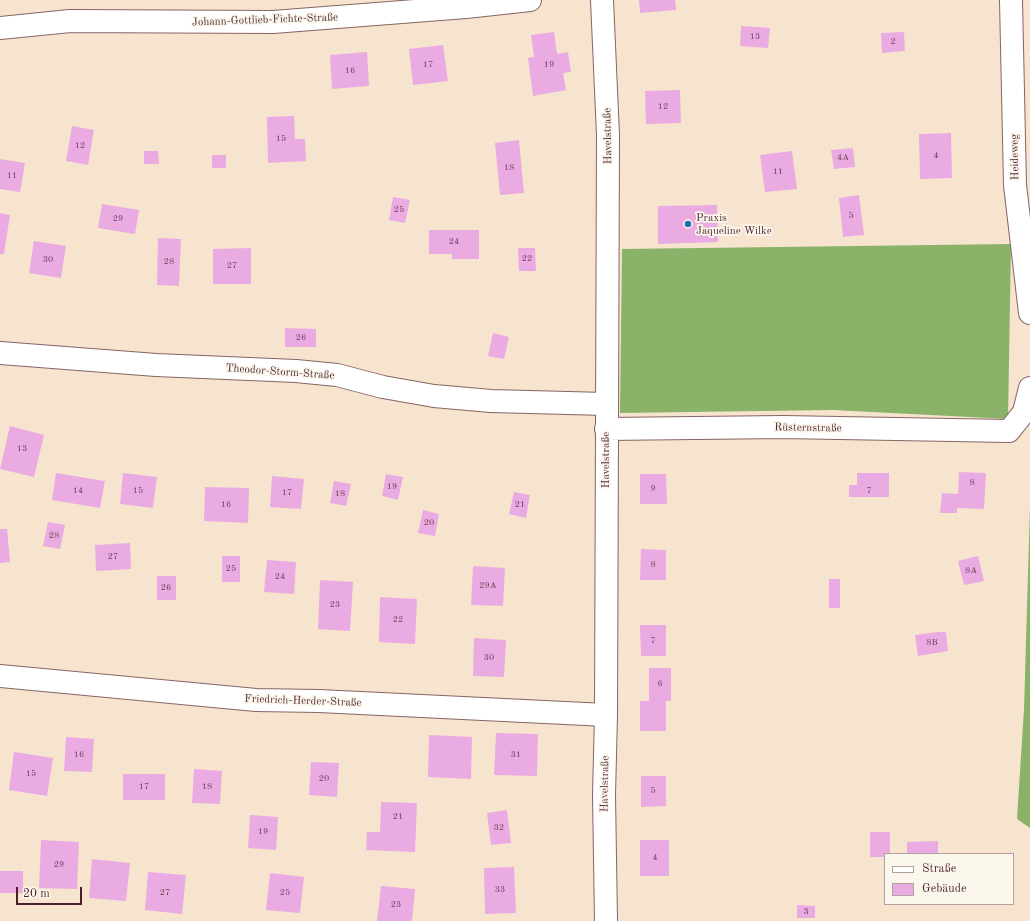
<!DOCTYPE html>
<html>
<head>
<meta charset="utf-8">
<style>
	body { margin:0 }
	#map { position:relative; width:1030px; height:921px; overflow:hidden; background:#f7e4ce; font-family:"Old Standard TT",serif }
	canvas { display:block }
	.legend { position:absolute; left:884px; top:853px; width:130px; height:52px; box-sizing:border-box; background:#fbf7ec; border:1px solid #b4a19f; margin:0; padding:5px 7px; list-style:none; font-size:12px; color:#4a1f2b }
	.legend li { display:flex; align-items:center; gap:8px; height:20px }
	.legend b { width:20px; border:1px solid #b4a19f }
	.scale { position:absolute; left:16px; top:887px; width:66px; height:18px; box-sizing:border-box; border:2px solid #4a1f2b; border-top:0; padding-left:5px; font-size:12px; line-height:14px; white-space:nowrap; color:#4a1f2b; -webkit-text-stroke:3px #fbf7ec; paint-order:stroke }
</style>
</head>
<body>
<div id="map">
<canvas width="1030" height="921"></canvas>
<ul class="legend">
<li><b style="height:5px;background:#fff"></b>Straße</li>
<li><b style="height:11px;background:#eaabe2"></b>Gebäude</li>
</ul>
<div class="scale">20 m</div>
</div>
<script>
const g = document.querySelector('canvas').getContext('2d');
g.lineJoin = 'round';
function fill(path, color) {
  g.fillStyle = color;
  g.fill(path, 'evenodd');
}
function shape(rows) {
  const path = new Path2D();
  for (const r of rows) {
    path.moveTo(r[0], r[1]);
    for (let i = 2; i < r.length; i += 2) path.lineTo(r[i], r[i + 1]);
  }
  return path;
}
function trace(path, color, width, dash) {
  g.strokeStyle = color;
  g.lineWidth = width;
  g.lineCap = dash ? 'butt' : 'round';
  g.setLineDash(dash || []);
  g.stroke(path);
}
function label(font, color, halo, rows, align = 'center') {
  g.font = font + ' "Old Standard TT",serif';
  g.lineWidth = 3.5;
  g.setLineDash([]);
  g.textBaseline = 'middle';
  g.strokeStyle = halo;
  g.fillStyle = color;
  for (const [text, x, y, turn = 0] of rows) {
    g.save();
    g.translate(x, y);
    g.rotate((+turn || 0) * Math.PI / 180);
    g.textAlign = isNaN(turn) ? turn : align;
    if (halo) g.strokeText(text, 0, 0);
    g.fillText(text, 0, 0);
    g.restore();
  }
}
const forest = shape([
	[1011,244,1008,419,833,410,620,413,622,249],
	[1030,507,1030,828,1017,819,1024,709]
]);
const building = shape([
	[639,0,675,0,676,10,640,13],
	[741,26,770,28,768,48,740,46],
	[554,32,557,54,568,52,571,72,563,73,566,90,533,96,528,58,534,57,531,35],
	[904,32,905,51,882,53,881,33],
	[443,45,448,81,413,85,409,49],
	[367,52,369,86,332,89,330,55],
	[680,90,681,123,646,124,645,91],
	[294,116,295,139,305,139,306,161,268,163,267,117],
	[72,126,94,130,88,165,66,161],
	[951,133,952,178,920,179,919,134],
	[519,140,524,193,500,195,495,143],
	[853,148,855,167,834,169,831,150],
	[144,151,158,151,159,164,144,164],
	[792,151,797,189,765,192,760,155],
	[212,155,226,155,226,168,212,168],
	[0,159,25,163,20,192,0,189],
	[859,195,864,235,843,237,839,198],
	[393,197,410,200,405,223,389,220],
	[102,204,139,210,135,234,98,228],
	[717,205,718,242,658,244,658,206],
	[0,213,10,215,4,254,0,254],
	[429,230,479,230,479,259,452,259,452,254,429,254],
	[158,238,181,239,179,286,157,285],
	[34,241,66,246,61,278,29,273],
	[251,248,251,284,213,284,213,249],
	[518,248,535,248,536,271,519,271],
	[285,328,316,329,316,347,285,347],
	[493,333,509,337,504,359,488,356],
	[10,426,44,435,34,477,0,469],
	[959,472,986,473,984,509,957,508,957,513,940,513,942,493,958,494],
	[56,473,105,481,100,508,52,500],
	[123,473,157,477,153,508,120,504],
	[857,473,889,473,889,497,849,497,849,485,857,485],
	[386,474,403,477,398,500,382,496],
	[640,474,666,474,667,504,640,504],
	[272,476,304,479,301,509,270,507],
	[334,481,351,484,346,506,330,503],
	[205,487,249,488,248,523,204,521],
	[514,492,530,495,526,518,509,514],
	[423,510,439,514,435,536,418,533],
	[48,522,65,525,60,549,43,546],
	[0,529,7,529,10,562,0,563],
	[130,543,131,569,96,571,95,545],
	[641,549,666,550,666,580,640,580],
	[222,556,240,556,240,582,222,582],
	[978,556,984,581,964,585,958,561],
	[267,560,296,562,294,594,264,592],
	[473,566,505,568,503,606,471,605],
	[157,576,176,576,176,600,157,600],
	[829,579,840,579,840,608,829,608],
	[320,580,353,582,350,631,318,629],
	[380,597,417,599,415,644,379,642],
	[640,625,666,625,666,656,641,656],
	[937,632,946,632,948,651,918,656,915,635],
	[474,638,506,640,504,677,473,676],
	[649,668,671,668,671,701,666,701,666,731,640,731,640,701,649,701],
	[496,733,538,734,537,776,494,775],
	[429,735,472,737,471,779,428,777],
	[66,737,94,739,92,772,64,771],
	[14,752,53,758,47,796,9,790],
	[311,762,339,763,337,797,309,795],
	[194,769,222,771,220,804,192,803],
	[123,774,165,774,165,800,123,800],
	[641,776,666,776,666,806,641,807],
	[381,802,417,803,415,852,366,850,367,832,380,832],
	[507,810,511,843,491,845,487,813],
	[250,815,278,817,276,850,248,848],
	[870,832,890,832,890,854,885,854,885,857,870,857],
	[41,840,79,842,77,889,39,888],
	[640,840,669,840,669,876,640,876],
	[938,841,938,854,907,854,907,842],
	[92,859,130,863,126,901,89,898],
	[514,867,516,913,485,914,484,868],
	[0,871,23,871,23,893,0,893],
	[148,872,186,875,182,914,145,910],
	[270,873,304,877,300,913,266,910],
	[381,886,415,889,412,921,377,921],
	[797,905,815,906,815,918,797,918]
]);
const minor = shape([
	[602,0,608,135,606,715,604,795,606,921],
	[1011,0,1015,185,1030,313],
	[0,28,70,21,273,22,466,7,530,0],
	[0,353,156,365,296,371,337,375,383,387,434,396,491,401,606,404],
	[606,429,783,427,1009,431,1024,412,1030,388],
	[0,676,256,700,319,701,606,715]
]);
const markers = [
	[688,224,4,"#1f6fb2"]
];
const numberNames = [
	["13",755,37],
	["2",893,42],
	["17",428,65],
	["19",549,65],
	["16",350,71],
	["12",663,107],
	["15",281,139],
	["12",80,146],
	["4",936,156],
	["4A",843,158],
	["18",509,168],
	["11",778,172],
	["11",12,176],
	["25",399,210],
	["5",851,216],
	["29",118,219],
	["24",454,242],
	["22",527,259],
	["30",48,260],
	["28",169,262],
	["27",232,266],
	["26",301,338],
	["13",22,449],
	["8",972,483],
	["19",392,487],
	["9",653,489],
	["14",78,491],
	["15",138,491],
	["7",869,491],
	["17",287,493],
	["18",340,494],
	["16",226,505],
	["21",520,505],
	["20",429,523],
	["28",54,536],
	["27",113,557],
	["8",653,565],
	["25",231,569],
	["8A",971,571],
	["24",280,577],
	["29A",488,586],
	["26",166,588],
	["23",335,605],
	["22",398,620],
	["7",653,641],
	["8B",932,643],
	["30",489,658],
	["6",660,684],
	["16",79,755],
	["31",516,755],
	["15",31,774],
	["20",324,779],
	["17",144,787],
	["18",207,787],
	["5",653,791],
	["21",398,817],
	["32",499,828],
	["19",263,832],
	["4",655,858],
	["29",59,865],
	["33",500,890],
	["27",165,893],
	["25",285,893],
	["23",396,905],
	["3",806,912]
];
const streetNames = [
	["Johann-Gottlieb-Fichte-Straße",265,20,-2],
	["Havelstraße",608,136,-91],
	["Heideweg",1015,157,-91],
	["Theodor-Storm-Straße",280,372,4],
	["Rüsternstraße",808,428,1],
	["Havelstraße",606,460,-90],
	["Friedrich-Herder-Straße",303,701,2],
	["Havelstraße",605,784,-89]
];
const poiNames = [
	["Praxis",696,218],
	["Jaqueline Wilke",696,231]
];
fill(forest, '#8ab269');
fill(building, '#eaabe2');
trace(minor, '#876464', 24);
trace(minor, '#fff', 22);
for (const [x, y, r, color] of markers) {
  const dot = new Path2D();
  dot.arc(x, y, r, 0, 2 * Math.PI);
  g.fillStyle = color;
  g.fill(dot);
  trace(dot, '#fbf7ec', 1.5);
}
label('9px', '#724259', null, numberNames);
label('11px', '#4a1f2b', '#fbf7ec', streetNames);
label('11px', '#4a1f2b', '#fbf7ec', poiNames, 'left');
</script>
</body>
</html>
